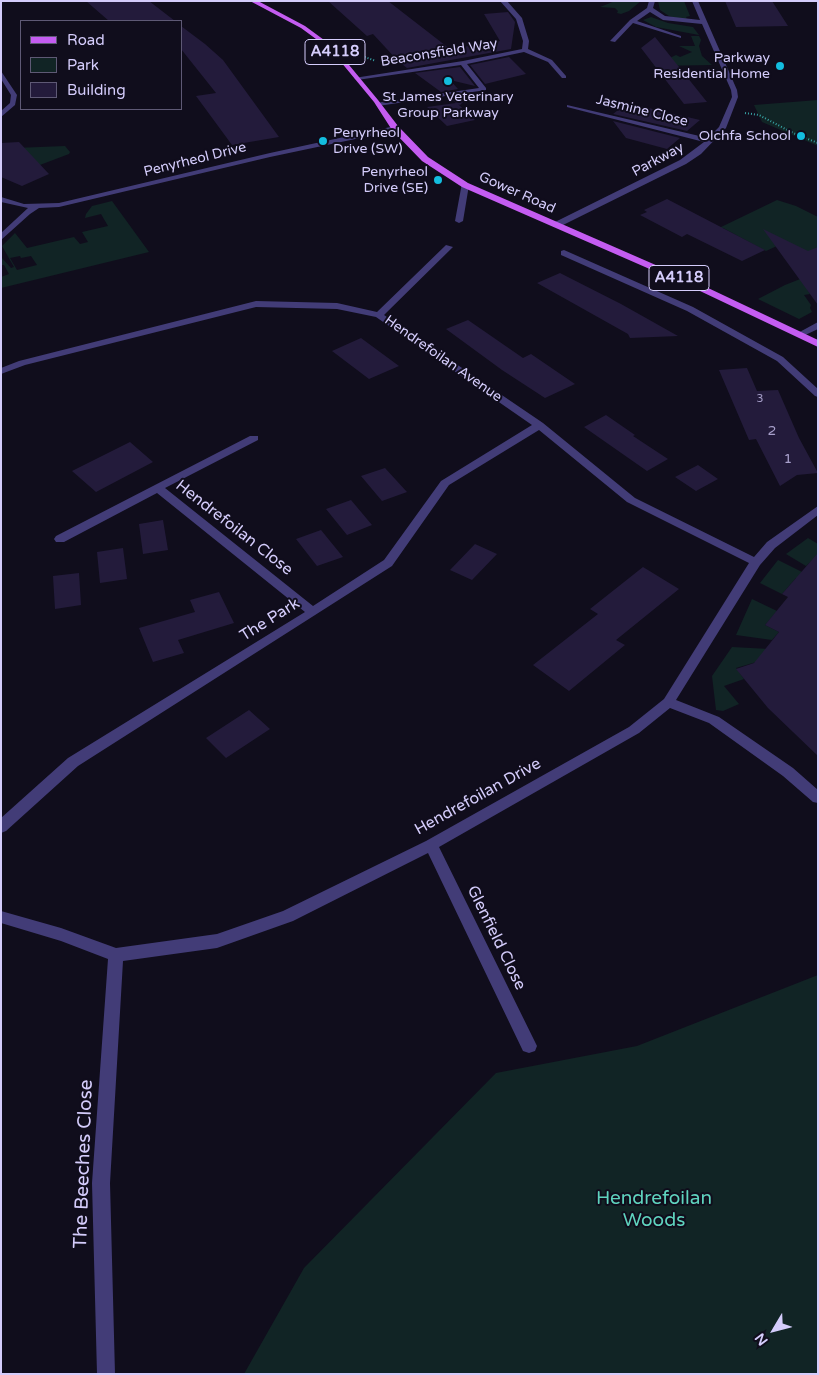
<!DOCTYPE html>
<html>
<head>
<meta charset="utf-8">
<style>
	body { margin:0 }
	#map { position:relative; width:819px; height:1375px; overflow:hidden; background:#100d1c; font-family:"Varela Round",sans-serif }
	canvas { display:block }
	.frame { position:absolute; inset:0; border:2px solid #d4ccfb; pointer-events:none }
	.legend { position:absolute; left:20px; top:20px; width:162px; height:90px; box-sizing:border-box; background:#100d1c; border:1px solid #5e5975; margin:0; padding:6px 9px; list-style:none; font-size:15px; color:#d4ccfb }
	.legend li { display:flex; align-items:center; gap:10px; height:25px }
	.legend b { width:25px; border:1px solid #5e5975 }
	.north { position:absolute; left:749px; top:1305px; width:50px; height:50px; -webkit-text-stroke:4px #100d1c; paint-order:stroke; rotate:233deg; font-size:14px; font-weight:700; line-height:20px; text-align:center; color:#d4ccfb }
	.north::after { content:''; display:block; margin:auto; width:18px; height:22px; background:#d4ccfb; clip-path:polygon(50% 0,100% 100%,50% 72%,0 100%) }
</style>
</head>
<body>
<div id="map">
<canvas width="819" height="1375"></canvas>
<div class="frame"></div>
<ul class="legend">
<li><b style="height:6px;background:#c45cf1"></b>Road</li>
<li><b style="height:14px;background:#112425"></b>Park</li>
<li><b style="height:14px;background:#231b3b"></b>Building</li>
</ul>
<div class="north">N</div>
</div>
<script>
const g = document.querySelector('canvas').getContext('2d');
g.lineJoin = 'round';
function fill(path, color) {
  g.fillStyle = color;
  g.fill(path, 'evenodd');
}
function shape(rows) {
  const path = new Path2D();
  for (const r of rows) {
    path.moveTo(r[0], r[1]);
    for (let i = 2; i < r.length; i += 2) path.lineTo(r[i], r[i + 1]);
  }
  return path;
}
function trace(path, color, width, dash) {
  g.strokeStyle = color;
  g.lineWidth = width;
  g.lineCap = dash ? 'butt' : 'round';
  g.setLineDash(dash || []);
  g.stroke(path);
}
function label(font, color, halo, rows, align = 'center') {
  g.font = font + ' "Varela Round",sans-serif';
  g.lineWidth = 4;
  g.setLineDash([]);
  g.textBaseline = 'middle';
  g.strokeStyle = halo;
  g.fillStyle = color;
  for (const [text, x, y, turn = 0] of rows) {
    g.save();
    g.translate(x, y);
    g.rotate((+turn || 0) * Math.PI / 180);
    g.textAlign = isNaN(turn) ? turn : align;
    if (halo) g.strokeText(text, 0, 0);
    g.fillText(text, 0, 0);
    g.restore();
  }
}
const green = shape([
	[615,1,641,1,629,11,621,14,617,13,618,11,615,8,600,7],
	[658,1,684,1,690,16,686,17,687,19,679,19,669,16,660,10],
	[651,17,668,23,693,27,699,35,656,27,643,20],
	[691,36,699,36,701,40,699,46,702,56,712,65,653,66,676,55,680,57,692,52,679,46,695,46],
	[818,100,818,146,762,122,754,105],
	[65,146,70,152,69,154,16,174,15,148],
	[777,200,796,206,818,217,818,254,779,245,766,251,723,228,719,228],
	[112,201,149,252,1,288,1,277,9,274,4,265,1,265,1,257,11,268,14,267,2,246,15,233,27,248,74,237,80,244,88,242,82,232,108,226,101,214,85,218,86,214,92,206],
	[20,256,21,258,31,256,37,265,17,270,10,258],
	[818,272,807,289,810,294,804,295,811,305,810,308,812,312,799,319,758,299,785,285],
	[808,538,818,544,818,555,806,566,786,554],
	[778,560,818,580,796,578,782,594,760,583],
	[752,599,777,611,765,625,779,632,772,640,736,635],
	[732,647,788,650,780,655,736,668,744,679,724,686,739,704,723,711,716,710,712,676],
	[818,975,818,1374,244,1374,304,1268,496,1073,637,1046]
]);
const building = shape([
	[86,1,149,1,175,21,109,21],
	[328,1,388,1,450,49,500,41,484,14,508,12,515,22,511,49,407,68,398,61,373,34,367,36],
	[725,1,772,1,788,26,736,27],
	[181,26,205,44,223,60,279,137,232,145,196,96,216,93,181,49],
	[655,37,707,102,684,104,641,48],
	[509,57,526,74,485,84,470,65],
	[460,67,475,86,450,80,458,89,441,92,415,73],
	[464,95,467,98,460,105,458,104,475,120,447,126,427,107,456,103,449,97],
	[627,103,700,120,687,131,613,114],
	[613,121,680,138,667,149,626,138],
	[19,142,49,174,22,186,1,177,1,143],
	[667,199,765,250,742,261,687,234,682,237,640,215,647,212,644,210],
	[763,229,808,251,818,247,818,305],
	[560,273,621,304,678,336,630,338,628,334,537,283],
	[468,320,523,358,531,354,575,384,545,398,502,370,446,329],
	[361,338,399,366,369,379,332,351],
	[747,368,757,391,778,390,799,438,818,473,797,475,780,486,756,439,749,440,719,370],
	[606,415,635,435,633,436,668,459,647,471,584,427],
	[130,442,153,462,96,492,72,471],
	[698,465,718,479,696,491,675,477],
	[385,468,407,492,382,501,361,476],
	[351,500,372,525,347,535,326,509],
	[163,520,168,550,143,554,139,524],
	[321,530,343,557,317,566,296,539],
	[475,544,497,554,472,580,450,570],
	[123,548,127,579,100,583,97,552],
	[818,553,818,756,768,708,736,669,754,663,779,632,765,625,788,597,782,594],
	[643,567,679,589,616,640,625,645,569,691,533,665,598,614,590,609],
	[79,573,81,605,55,609,53,576],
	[219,592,234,623,178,640,184,653,153,662,139,628,195,612,190,600],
	[249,710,270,729,226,758,206,738]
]);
const path = shape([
	[359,55,376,61],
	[745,113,759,115,793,133,818,143]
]);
const minor = shape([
	[500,1,507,1,522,18,529,41,528,49,552,60,566,76,566,78,562,78,548,62,524,52,467,64,486,88,486,90,378,106,376,105,376,103,479,88,461,65,357,80,354,78,463,61,522,49,523,41,516,19,500,1],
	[649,1,655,1,653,8,665,16,700,20,692,1,698,1,737,90,738,97,726,128,701,154,686,164,559,227,553,227,553,223,680,160,704,142,567,107,567,105,708,138,719,127,732,97,731,90,702,24,663,20,650,12,637,21,681,36,681,38,633,23,615,42,610,41,630,20,647,8,649,1],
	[1,71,17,95,15,105,1,117,1,111,10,103,11,95,1,79,1,71],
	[395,126,398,126,398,130,270,157,59,207,39,208,30,214,1,240,1,233,28,208,1,202,1,197,24,204,59,203,270,153,395,126],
	[462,183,469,185,463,221,459,223,455,221,462,183],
	[446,245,453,247,384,315,543,423,635,498,754,557,767,542,818,506,818,515,775,548,760,565,676,700,719,717,793,768,818,790,818,803,813,802,783,776,709,723,670,708,639,733,439,847,537,1046,535,1051,529,1053,523,1051,428,853,293,921,217,948,123,961,110,1183,115,1374,97,1374,92,1183,108,959,61,941,1,923,1,911,61,928,116,948,217,934,283,911,426,841,629,727,664,699,749,563,627,502,539,430,449,485,392,566,78,766,6,831,1,833,1,818,68,758,305,612,157,493,64,542,56,542,54,539,56,536,250,436,258,436,258,440,165,488,313,606,384,560,441,481,532,425,376,317,337,309,256,307,25,365,1,374,1,368,19,361,256,301,337,303,377,312,446,245],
	[564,250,693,307,783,357,818,389,818,397,815,396,777,361,687,311,561,255,561,251,564,250],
	[818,322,818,329,801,337,796,334,818,322]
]);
const major = shape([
	[250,1,258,1,305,26,335,48,378,100,398,126,428,157,468,183,706,287,818,340,818,347,700,291,462,187,422,161,392,130,374,102,331,50,301,28,250,1]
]);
const markers = [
	[780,66,5,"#13bddf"],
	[448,81,5,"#13bddf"],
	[801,136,5,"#13bddf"],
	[323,141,5,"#13bddf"],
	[438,180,5,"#13bddf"]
];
const farNumbernames = [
	["3",760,399]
];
const farStreetnames = [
	["Beaconsfield Way",439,53,-9],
	["Jasmine Close",642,111,14],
	["Penyrheol Drive",195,160,-14],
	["Parkway",658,160,-28],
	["Gower Road",517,193,24],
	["Hendrefoilan Avenue",443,359,35]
];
const farPoinames = [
	["Parkway",770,58],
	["Residential Home",770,74],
	["St James Veterinary",448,97,"center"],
	["Group Parkway",448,113,"center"],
	["Penyrheol",333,133,"left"],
	["Drive (SW)",333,149,"left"],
	["Olchfa School",791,136],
	["Penyrheol",428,172],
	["Drive (SE)",428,188]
];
const numberNames = [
	["2",772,431],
	["1",788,459]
];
const shields = [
	[335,52,60],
	[679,278,60]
];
const shieldNames = [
	["A4118",335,52],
	["A4118",679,278]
];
const streetNames = [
	["Hendrefoilan Close",234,528,38],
	["The Park",270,620,-32],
	["Hendrefoilan Drive",478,797,-29],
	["Glenfield Close",496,938,64]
];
const nearStreetnames = [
	["The Beeches Close",84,1164,-88]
];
const nearParknames = [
	["Hendrefoilan",654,1199],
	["Woods",654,1221]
];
fill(green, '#112425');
fill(building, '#231b3b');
trace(path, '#37a3a4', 2, [1, 2]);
fill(minor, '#423c77');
fill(major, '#c45cf1');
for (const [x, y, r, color] of markers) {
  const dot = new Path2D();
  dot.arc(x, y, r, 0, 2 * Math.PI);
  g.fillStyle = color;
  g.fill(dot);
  trace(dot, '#100d1c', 2);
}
label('11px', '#a8a0cb', null, farNumbernames);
label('14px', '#d4ccfb', '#100d1c', farStreetnames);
label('14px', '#d4ccfb', '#100d1c', farPoinames, 'right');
label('14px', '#a8a0cb', null, numberNames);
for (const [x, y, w] of shields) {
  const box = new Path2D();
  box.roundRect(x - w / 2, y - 12.5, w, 25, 4);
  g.fillStyle = '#100d1c';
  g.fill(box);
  trace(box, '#d4ccfb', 1);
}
label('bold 15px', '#d4ccfb', null, shieldNames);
label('16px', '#d4ccfb', '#100d1c', streetNames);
label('19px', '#d4ccfb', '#100d1c', nearStreetnames);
label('19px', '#5fd3be', '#100d1c', nearParknames);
</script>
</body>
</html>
